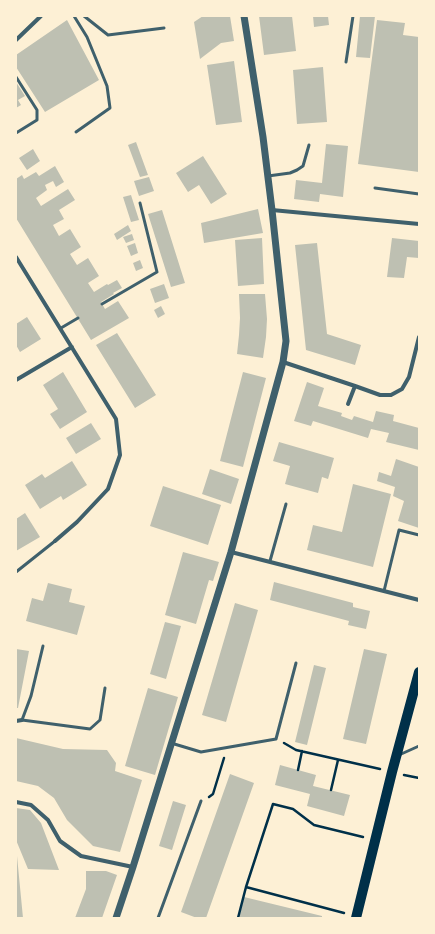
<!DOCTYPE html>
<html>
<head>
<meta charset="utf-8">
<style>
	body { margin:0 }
	#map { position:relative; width:435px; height:934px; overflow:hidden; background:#fdf0d5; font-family:"Libre Baskerville",serif }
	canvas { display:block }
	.frame { position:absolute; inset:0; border:17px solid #fdf0d5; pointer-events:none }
</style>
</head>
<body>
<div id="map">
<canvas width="435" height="934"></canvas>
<div class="frame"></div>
</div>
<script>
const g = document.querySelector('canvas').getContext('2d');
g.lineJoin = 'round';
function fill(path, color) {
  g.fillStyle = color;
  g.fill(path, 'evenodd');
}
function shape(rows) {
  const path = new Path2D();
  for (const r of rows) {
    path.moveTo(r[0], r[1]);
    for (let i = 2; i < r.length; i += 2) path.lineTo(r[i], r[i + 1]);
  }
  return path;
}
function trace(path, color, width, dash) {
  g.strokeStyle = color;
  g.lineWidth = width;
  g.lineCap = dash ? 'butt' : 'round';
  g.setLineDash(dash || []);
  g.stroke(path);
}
const building = shape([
	[203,16,230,16,234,41,221,43,200,59,194,22],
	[259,16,292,16,296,51,264,55],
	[313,16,328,16,329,25,314,27],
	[360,16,375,16,370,58,356,57],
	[67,20,99,80,45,112,16,67,16,55],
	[377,20,405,23,403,35,419,37,419,172,358,164],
	[234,61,242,122,216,125,207,65],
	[323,67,327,122,297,124,293,70],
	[16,82,25,96,18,100,21,105,16,108],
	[136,142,148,175,140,177,128,145],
	[326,144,348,146,343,197,320,194,319,202,294,199,296,180,322,183],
	[33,149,40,161,27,170,19,158],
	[203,156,227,194,211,204,199,185,188,192,176,173],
	[55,166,64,182,56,187,53,181,45,185,47,190,36,198,41,206,68,189,75,200,59,210,64,219,53,225,59,236,70,229,81,247,70,254,77,265,88,258,99,276,88,283,94,292,107,284,108,285,117,280,122,288,113,293,114,294,101,302,105,309,118,301,129,318,91,340,16,218,16,179,22,175,24,179,36,172,39,176],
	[149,177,154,191,139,196,134,181],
	[131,195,139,220,131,222,123,197],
	[258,209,263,233,204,243,201,223],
	[162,210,185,283,171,287,148,214],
	[128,225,131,231,117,240,114,234],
	[132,234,134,240,126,243,123,237],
	[262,238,264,284,238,286,235,240],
	[392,238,419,241,419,258,407,257,404,278,387,277],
	[135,243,138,253,131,256,127,246],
	[317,243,327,334,361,345,355,365,306,350,295,245],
	[140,260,143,268,136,271,133,263],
	[164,284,169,298,155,303,150,289],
	[239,294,265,294,267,319,266,337,263,358,237,354,239,335,240,318],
	[161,306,165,314,158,318,154,310],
	[27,317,41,339,20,352,16,345,16,324],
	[117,333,156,395,135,408,96,345],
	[63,372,87,412,60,429,50,414,58,409,43,385],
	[243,372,266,378,243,467,220,461],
	[307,382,324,388,318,406,342,413,341,416,352,420,354,416,373,422,376,411,394,415,393,421,419,428,419,450,386,442,389,433,371,429,368,438,313,421,311,426,294,421],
	[91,423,101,439,76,454,66,438],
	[279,442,334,458,328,479,322,477,318,493,285,484,290,466,273,461],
	[396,459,419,467,419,528,398,521,404,501,393,496,395,487,377,481,379,472,391,476],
	[72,461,87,485,63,500,61,496,40,509,25,485,42,474,45,478],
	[210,469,239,479,231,504,202,494],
	[353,484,391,494,373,567,307,550,313,525,342,532],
	[163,486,221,505,208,545,150,526],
	[25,513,40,537,16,551,16,519],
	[183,552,219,562,213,581,209,580,196,624,165,615],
	[274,582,353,603,353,607,370,611,366,629,348,625,349,621,270,600],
	[48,583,72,589,69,602,85,606,77,635,26,621,32,598,43,601],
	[235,603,258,610,226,722,202,715],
	[165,622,181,626,166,679,150,674],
	[16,649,29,651,18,708,16,708],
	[364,649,387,654,366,744,343,739],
	[314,665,326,668,307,745,295,742],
	[148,688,178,697,155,775,125,766],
	[16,738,63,749,107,750,116,763,115,771,142,780,120,852,93,846,67,820,54,798,38,786,16,781],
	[280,765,316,775,313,786,350,795,344,816,307,806,310,794,275,785],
	[230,774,254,783,206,918,197,918,181,912],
	[173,801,186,805,172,850,159,846],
	[16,808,30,810,41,823,59,870,28,869,16,840],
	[16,856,17,856,23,918,16,918],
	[86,871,106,871,117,875,102,918,75,918,86,889],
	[244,897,322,916,322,918,239,918]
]);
const path = shape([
	[284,743,296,750,380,769],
	[298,770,302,751],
	[404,775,419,778],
	[331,790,338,760],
	[209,797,213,794,224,758],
	[344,913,246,887,273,804,293,809,314,825,363,837],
	[238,918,246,887]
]);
const service = shape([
	[74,16,87,37,107,86,110,108,76,132],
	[84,16,108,35,164,28],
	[346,62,353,16],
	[16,77,37,110,37,120,16,133],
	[268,176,290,173,297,170,303,166,309,145],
	[375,188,419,194],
	[102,304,157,272,140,203],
	[61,328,78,318],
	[270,561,286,504],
	[16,572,55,541],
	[384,591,399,530,419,535],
	[43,646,31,696,22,720,90,729,100,720,105,688],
	[171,743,201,752,276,739,296,663],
	[399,755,419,746],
	[158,918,201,801]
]);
const minor = shape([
	[16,40,41,16],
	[272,210,419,224],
	[16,257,116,419,120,455,108,489,77,522,55,541],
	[283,362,355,386],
	[16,380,72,347],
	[348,404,355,386,380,395,391,395,402,389,409,377,419,337],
	[231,552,419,600],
	[16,721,22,720],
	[16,802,31,805,48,820,60,841,81,856,133,867]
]);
const tertiary = shape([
	[116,918,133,867,231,552,283,362,286,341,272,210,263,137,244,16]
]);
const primary = shape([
	[356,918,392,772,419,672]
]);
fill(building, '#bec0b2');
trace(path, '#003049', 2.5);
trace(service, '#3f606c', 3);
trace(minor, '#3f606c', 4);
trace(tertiary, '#3f606c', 7);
trace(primary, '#003049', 10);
</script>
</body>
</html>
